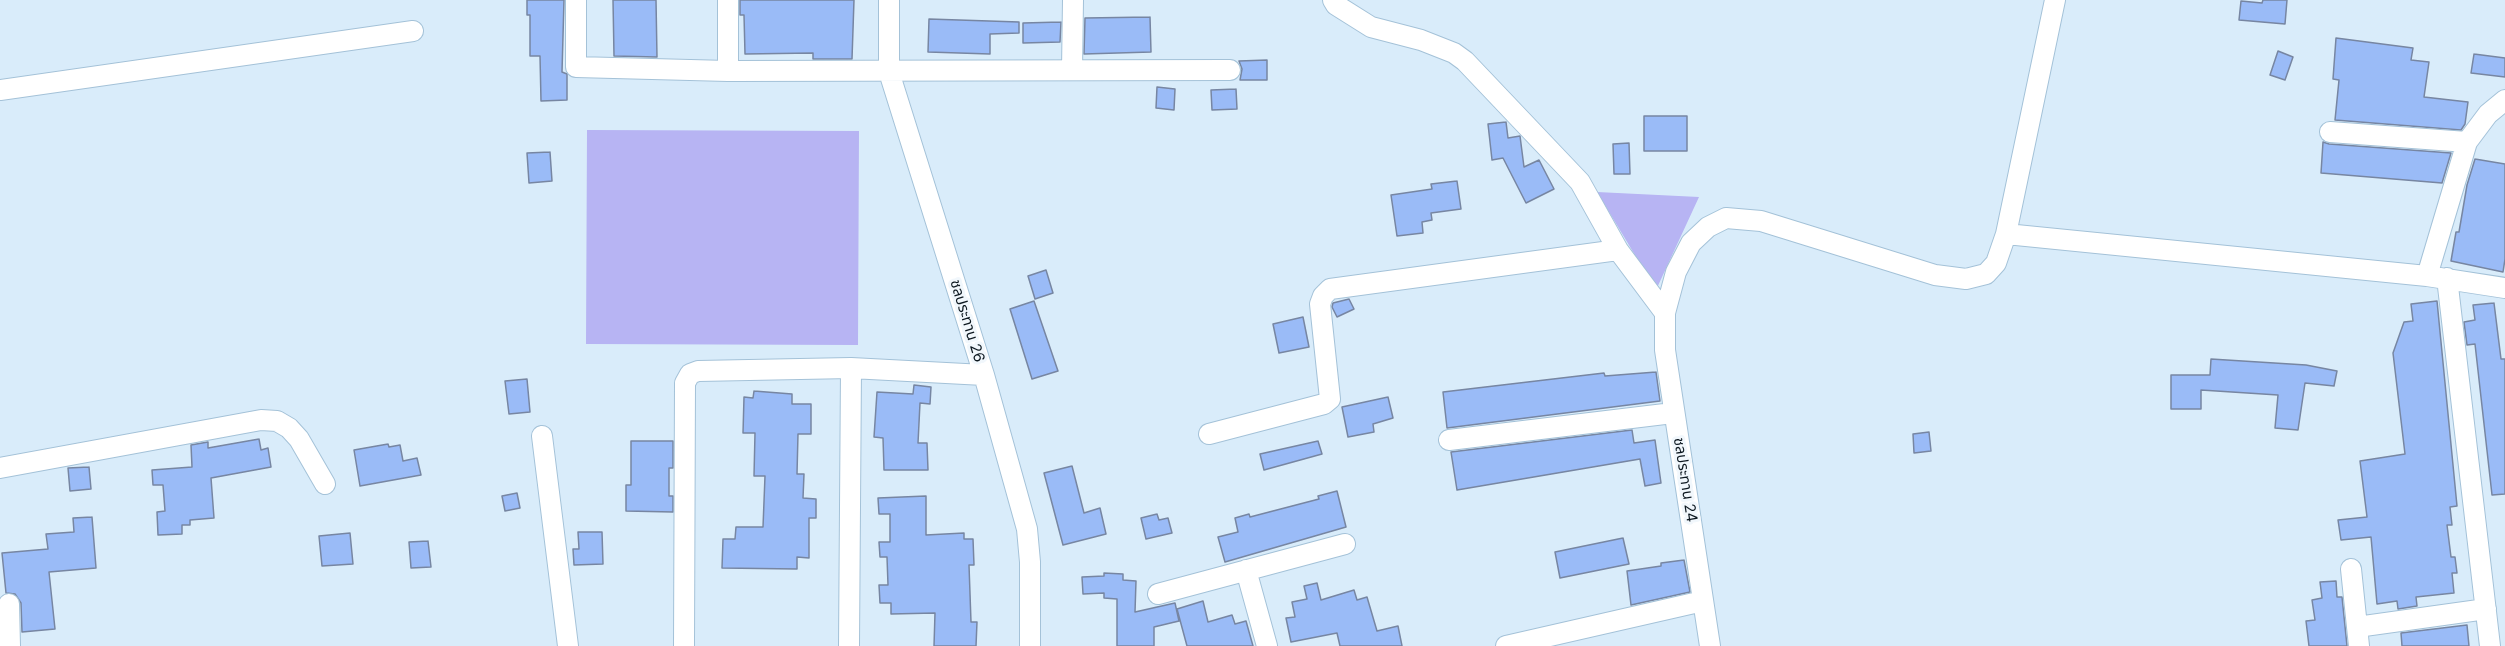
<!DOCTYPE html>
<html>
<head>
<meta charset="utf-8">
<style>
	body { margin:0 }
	canvas { display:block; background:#d9ecfa }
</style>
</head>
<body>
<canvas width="2505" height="646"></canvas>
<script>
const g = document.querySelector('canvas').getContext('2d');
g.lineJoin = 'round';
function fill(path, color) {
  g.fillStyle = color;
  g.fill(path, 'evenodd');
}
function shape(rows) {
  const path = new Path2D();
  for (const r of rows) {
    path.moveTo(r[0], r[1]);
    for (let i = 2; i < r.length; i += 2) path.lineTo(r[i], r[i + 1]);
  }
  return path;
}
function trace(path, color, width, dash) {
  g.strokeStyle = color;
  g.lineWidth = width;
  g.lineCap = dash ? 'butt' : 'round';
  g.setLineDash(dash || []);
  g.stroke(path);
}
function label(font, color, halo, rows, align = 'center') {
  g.font = font + ' Inter,"Noto Sans Thai",sans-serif';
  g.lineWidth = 6;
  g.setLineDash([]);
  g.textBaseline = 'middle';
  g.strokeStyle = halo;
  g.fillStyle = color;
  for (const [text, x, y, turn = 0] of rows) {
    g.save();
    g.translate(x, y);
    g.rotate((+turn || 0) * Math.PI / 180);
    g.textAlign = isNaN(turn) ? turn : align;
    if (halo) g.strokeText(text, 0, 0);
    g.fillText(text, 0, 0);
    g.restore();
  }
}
const green = shape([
	[587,130,859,131,858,345,586,344],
	[1597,192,1699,197,1656,290]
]);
const building = shape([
	[527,0,564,0,562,72,567,74,567,100,541,101,540,56,530,56,530,15,527,15,527,0],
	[613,0,656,0,657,57,614,56,613,0],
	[740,0,854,0,852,59,813,59,813,53,745,54,744,15,740,15,740,0],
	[2263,0,2287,0,2285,24,2239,20,2241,1,2262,3,2263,0],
	[1150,17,1151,52,1084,54,1085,18,1150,17],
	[929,19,1019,22,1019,33,990,34,990,54,928,52,929,19],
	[1061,22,1060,42,1023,43,1023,23,1061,22],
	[2336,38,2413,48,2411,60,2429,62,2424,97,2468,102,2465,124,2461,130,2335,120,2339,80,2333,79,2336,38],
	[2278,51,2293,57,2285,80,2270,75,2278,51],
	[2474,54,2505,58,2505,77,2471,73,2474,54],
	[1267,60,1267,80,1240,80,1242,69,1239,61,1267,60],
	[1157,87,1175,89,1174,110,1156,108,1157,87],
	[1236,89,1237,109,1212,110,1211,90,1236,89],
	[1644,116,1687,116,1687,151,1644,151,1644,116],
	[1506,122,1508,138,1520,136,1524,167,1539,160,1554,189,1526,203,1503,158,1492,160,1488,124,1506,122],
	[2323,142,2329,144,2451,153,2442,183,2321,173,2323,142],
	[1629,143,1630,174,1614,174,1613,144,1629,143],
	[550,152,552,181,529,183,527,153,550,152],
	[2475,159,2505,164,2505,259,2503,272,2451,261,2456,232,2459,232,2467,185,2475,159],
	[1457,181,1461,209,1431,213,1432,220,1422,222,1423,233,1397,236,1391,195,1432,189,1431,184,1457,181],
	[1046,270,1053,293,1035,299,1028,276,1046,270],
	[1349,299,1354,309,1337,317,1332,307,1333,303,1349,299],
	[1034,301,1058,371,1032,379,1010,309,1034,301],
	[2437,301,2457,506,2450,507,2452,525,2447,525,2451,557,2455,557,2457,573,2452,573,2454,593,2416,597,2417,606,2398,609,2397,601,2377,604,2371,537,2341,540,2338,520,2367,517,2360,461,2405,454,2393,353,2404,322,2413,321,2411,304,2437,301],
	[2494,303,2501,359,2505,359,2505,494,2492,495,2475,344,2467,345,2464,322,2475,320,2473,305,2494,303],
	[1303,317,1309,347,1279,353,1273,324,1303,317],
	[2211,359,2306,365,2337,371,2334,386,2305,383,2298,430,2275,428,2278,395,2201,390,2201,409,2171,409,2171,375,2210,375,2211,359],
	[1656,372,1660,401,1447,428,1443,392,1604,373,1605,376,1656,372],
	[527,379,530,412,509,414,505,381,527,379],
	[914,385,931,387,930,404,920,403,918,443,927,443,928,470,884,470,883,438,874,437,877,392,913,394,914,385],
	[754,391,792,394,792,404,811,404,811,434,798,434,797,474,804,474,803,498,816,499,816,518,809,518,809,558,797,557,797,569,722,568,723,539,735,539,736,527,763,527,765,476,754,476,755,433,743,433,744,397,753,398,754,391],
	[1388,397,1393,418,1373,424,1374,432,1348,437,1342,407,1388,397],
	[1632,430,1634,443,1655,440,1661,483,1645,486,1640,459,1457,490,1451,452,1632,430],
	[1929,432,1931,451,1914,453,1913,434,1929,432],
	[259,439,261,450,268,448,271,467,211,478,214,518,190,520,190,525,182,525,182,534,158,535,157,512,165,511,163,485,153,485,152,470,192,467,191,445,208,442,208,448,259,439],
	[631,441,673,441,673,468,669,468,669,496,673,496,673,512,626,511,626,485,631,485,631,441],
	[1318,441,1322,454,1264,470,1260,454,1318,441],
	[388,444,389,447,400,445,403,461,417,458,421,475,360,486,354,450,388,444],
	[1072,466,1084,513,1100,508,1106,534,1063,545,1044,473,1072,466],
	[89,467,91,489,70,491,68,468,89,467],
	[1337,491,1346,527,1225,562,1218,537,1238,532,1235,518,1249,514,1250,517,1319,499,1318,496,1337,491],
	[517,493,520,508,505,511,502,496,517,493],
	[926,496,926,535,964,533,964,539,973,539,974,565,969,565,971,622,977,622,976,646,934,646,935,613,891,614,891,603,880,603,879,585,888,585,887,557,880,557,879,542,890,542,890,514,879,514,878,498,926,496],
	[1157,514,1159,520,1168,518,1172,533,1146,539,1141,518,1157,514],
	[92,517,96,568,49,572,55,629,22,632,21,603,15,594,6,593,2,553,48,549,46,534,74,532,73,518,92,517],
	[578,532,602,532,603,564,574,565,573,549,579,549,578,532],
	[350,533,353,564,322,566,319,536,350,533],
	[1623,538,1629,564,1560,578,1555,552,1623,538],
	[428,541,431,567,411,568,409,542,428,541],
	[1684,560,1690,592,1631,605,1627,571,1661,566,1661,563,1684,560],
	[1104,573,1123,574,1123,580,1136,581,1135,612,1175,603,1179,621,1154,627,1154,646,1117,646,1117,599,1104,598,1104,593,1083,594,1082,577,1104,576,1104,573],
	[2336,581,2337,597,2342,597,2347,646,2309,646,2306,621,2315,620,2312,600,2322,598,2320,582,2336,581],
	[1317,583,1321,600,1354,590,1357,600,1367,597,1377,631,1398,626,1402,646,1340,646,1337,633,1291,642,1286,618,1295,617,1292,602,1307,599,1304,586,1317,583],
	[1203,601,1208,622,1232,615,1235,624,1246,621,1253,646,1187,646,1177,609,1203,601],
	[2467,625,2469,646,2402,646,2401,633,2467,625]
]);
const street = shape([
	[576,0,576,67,728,71,1230,70],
	[728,0,728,71],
	[889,0,889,72,984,375,1027,529,1030,562,1030,646],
	[1333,0,1336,5,1371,27,1421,40,1454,53,1465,61,1580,182,1618,250,1665,313],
	[1072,70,1073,0],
	[0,90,413,31],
	[2330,132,2467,142],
	[2006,234,2427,276,2505,288],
	[2427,276,2467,142,2488,114,2505,100],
	[2447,278,2490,646],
	[1209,434,1324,404,1330,399,1320,304,1323,296,1330,289,1618,250],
	[542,436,568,646],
	[1449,440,1673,413],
	[0,468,261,420,277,421,289,428,299,439,325,484],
	[2351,569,2359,646],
	[1246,570,1267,646],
	[1158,594,1345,544],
	[9,604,10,646],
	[2357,627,2486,609],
	[684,646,685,383,690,374,698,371,851,368,984,375],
	[849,646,851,368],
	[1506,646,1703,601],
	[1710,646,1665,350,1665,313,1676,272,1691,243,1708,227,1726,218,1761,221,1935,275,1966,279,1986,274,1996,263,2006,234,2055,0]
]);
const streetNames = [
	["ชลประทาน 26",967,321,73],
	["ชลประทาน 24",1685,480,81]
];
fill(green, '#b7b4f3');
fill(building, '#9abbf7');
trace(building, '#7786a2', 1.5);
trace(street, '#a4c2d8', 22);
trace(street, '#fff', 20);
label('15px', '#0c171f', '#f1f7fc', streetNames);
</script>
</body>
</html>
